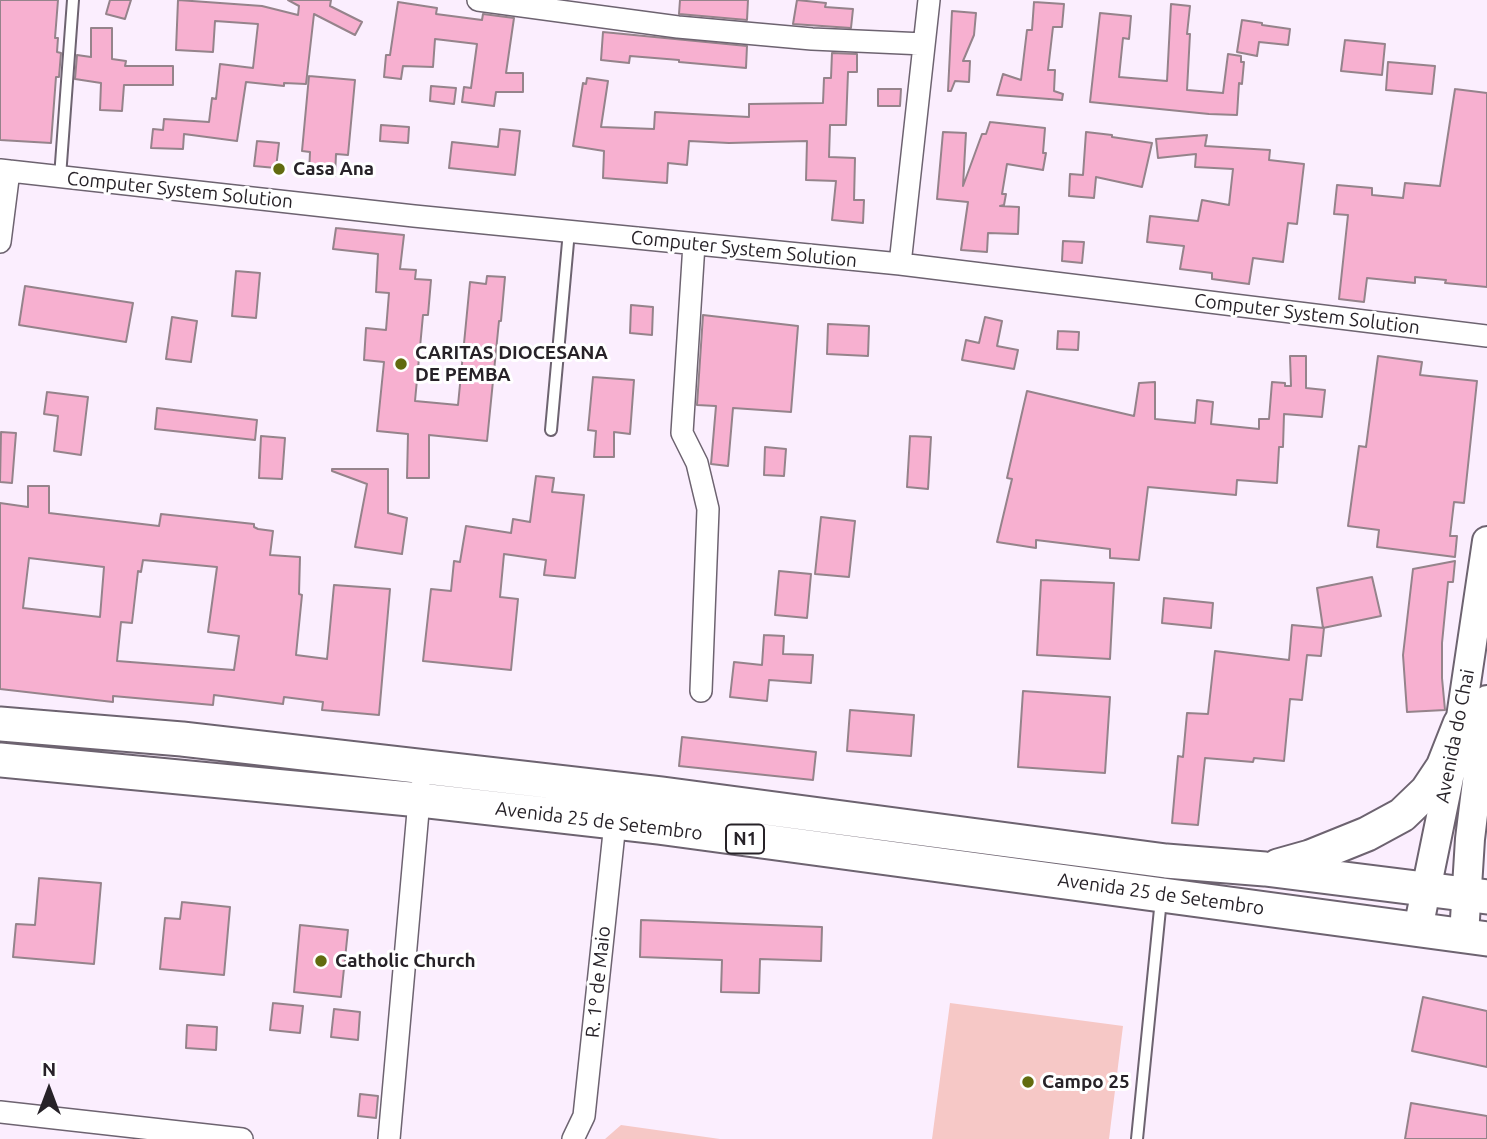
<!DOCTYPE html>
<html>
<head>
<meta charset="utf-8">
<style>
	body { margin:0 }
	#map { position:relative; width:1487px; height:1139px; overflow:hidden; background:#fbeefe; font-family:Ubuntu,sans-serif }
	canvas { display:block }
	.north { position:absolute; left:14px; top:1055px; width:70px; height:70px; -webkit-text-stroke:5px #fff; paint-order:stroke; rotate:0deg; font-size:19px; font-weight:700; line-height:28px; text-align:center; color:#272228 }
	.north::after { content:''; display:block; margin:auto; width:24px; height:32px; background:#272228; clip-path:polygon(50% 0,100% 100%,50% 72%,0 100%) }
</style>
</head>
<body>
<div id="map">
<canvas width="1487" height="1139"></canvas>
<div class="north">N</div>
</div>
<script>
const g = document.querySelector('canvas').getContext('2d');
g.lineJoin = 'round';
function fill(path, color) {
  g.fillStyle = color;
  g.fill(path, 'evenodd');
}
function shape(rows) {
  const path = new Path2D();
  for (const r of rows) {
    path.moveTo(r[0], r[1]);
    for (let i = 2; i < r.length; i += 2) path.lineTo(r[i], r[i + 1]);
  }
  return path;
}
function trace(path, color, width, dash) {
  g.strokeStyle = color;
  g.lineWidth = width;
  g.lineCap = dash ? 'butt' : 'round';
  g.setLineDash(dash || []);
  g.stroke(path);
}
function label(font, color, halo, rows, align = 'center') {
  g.font = font + ' Ubuntu,sans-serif';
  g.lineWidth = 6;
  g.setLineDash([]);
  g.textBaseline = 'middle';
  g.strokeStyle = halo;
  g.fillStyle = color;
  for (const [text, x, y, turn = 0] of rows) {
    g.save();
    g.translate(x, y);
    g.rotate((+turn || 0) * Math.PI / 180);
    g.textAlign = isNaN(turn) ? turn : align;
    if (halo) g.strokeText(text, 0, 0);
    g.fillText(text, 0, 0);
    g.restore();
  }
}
const green = shape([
	[950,1003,1123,1026,1109,1139,932,1139],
	[621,1125,720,1139,605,1139]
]);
const building = shape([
	[0,0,58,0,55,38,58,38,57,52,61,53,59,77,56,77,51,143,0,140,0,0],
	[110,0,131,0,125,19,106,14,110,0],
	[178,0,262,6,298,15,299,6,288,0,331,0,330,6,362,22,355,35,314,14,306,84,284,83,284,86,246,82,237,141,184,134,183,149,151,148,153,129,163,130,164,119,209,122,212,98,216,99,220,64,253,68,258,24,215,21,213,52,176,50,178,0],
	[680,0,748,0,747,20,679,14,680,0],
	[797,0,826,3,825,7,853,9,851,28,793,24,797,0],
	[398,2,437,8,436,14,482,20,483,14,514,18,506,73,523,73,523,92,496,92,494,106,462,102,464,87,471,88,477,44,435,39,433,67,403,66,401,79,384,77,386,55,390,55,398,2],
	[1034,2,1064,4,1062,27,1053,27,1048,70,1055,70,1054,91,1063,94,1062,100,997,95,1003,74,1021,80,1027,30,1032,30,1034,2],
	[1171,4,1190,6,1187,34,1190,34,1187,90,1223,93,1228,54,1241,56,1241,62,1244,62,1242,84,1239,83,1237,115,1209,114,1090,102,1100,13,1131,16,1129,39,1123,38,1119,77,1167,81,1171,4],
	[952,11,976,13,974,35,963,61,970,61,969,82,955,81,951,91,948,91,952,11],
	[1242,20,1262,23,1262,25,1290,29,1288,45,1259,42,1257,56,1237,52,1242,20],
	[91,28,112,28,112,59,126,61,125,66,173,66,173,85,124,85,122,111,100,110,101,83,75,79,77,55,91,57,91,28],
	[603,32,747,46,746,68,679,62,679,60,630,56,629,63,601,60,603,32],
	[1345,40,1385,44,1382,75,1341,71,1345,40],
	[832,53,857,54,857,72,848,72,846,125,830,125,829,157,855,158,854,200,864,200,863,223,832,220,836,181,806,180,807,141,729,143,689,141,687,165,668,163,667,183,603,178,604,151,573,146,583,83,586,84,587,78,608,81,601,127,654,129,655,112,749,117,749,104,823,103,824,78,831,78,832,53],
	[1388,62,1435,66,1432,94,1386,90,1388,62],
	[309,76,355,80,348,155,336,154,335,176,309,174,310,152,302,151,309,76],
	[431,86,456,88,454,104,430,101,431,86],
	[878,89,901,89,900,106,878,106,878,89],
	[1455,89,1487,93,1487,287,1445,283,1446,280,1415,277,1415,283,1367,278,1364,302,1339,299,1348,215,1334,214,1337,185,1372,188,1372,195,1403,198,1405,183,1440,186,1455,89],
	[990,122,1045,128,1043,153,1046,153,1043,170,1007,164,1002,194,1006,194,1004,205,1000,206,1019,207,1018,234,988,233,987,252,961,250,968,202,937,199,943,132,966,133,963,186,982,134,986,134,990,122],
	[381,125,409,127,408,143,380,141,381,125],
	[500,129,520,131,515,175,449,168,452,142,498,147,500,129],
	[1086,132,1112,135,1112,137,1152,143,1142,187,1096,177,1094,198,1069,196,1070,174,1083,175,1086,132],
	[1207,135,1205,146,1270,150,1269,160,1304,164,1297,224,1288,223,1283,262,1253,258,1249,284,1212,279,1212,273,1180,269,1184,246,1147,242,1150,216,1198,221,1202,200,1229,205,1233,169,1195,167,1196,154,1158,158,1156,139,1207,135],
	[257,141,279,143,276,168,254,166,257,141],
	[336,228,404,235,400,269,416,270,415,279,431,280,428,315,423,315,415,401,458,405,470,282,486,284,487,276,505,277,501,321,499,321,487,441,429,435,429,478,407,478,408,434,377,431,384,362,364,360,366,328,386,330,389,293,376,292,378,254,333,249,336,228],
	[1063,241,1084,242,1082,263,1062,261,1063,241],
	[236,271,260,273,256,318,232,316,236,271],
	[25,286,133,303,126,342,19,325,25,286],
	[631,305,653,307,652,335,630,333,631,305],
	[703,315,798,326,791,412,733,408,728,466,711,464,716,406,697,405,703,315],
	[172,317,197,321,191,362,166,359,172,317],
	[985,317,1002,321,997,346,1018,350,1014,369,962,360,966,340,979,343,985,317],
	[828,324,869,326,868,356,827,354,828,324],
	[1058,331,1079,332,1078,350,1057,349,1058,331],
	[1290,356,1306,356,1306,388,1325,390,1322,417,1284,414,1283,447,1279,447,1277,483,1237,480,1236,495,1148,487,1139,560,1110,558,1110,549,1036,540,1036,548,997,542,1012,479,1007,478,1027,391,1134,416,1139,383,1155,382,1155,419,1195,423,1197,400,1213,402,1211,424,1259,429,1259,419,1269,419,1272,382,1285,383,1285,386,1291,386,1290,356],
	[1378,356,1422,362,1420,375,1477,381,1464,503,1454,502,1450,536,1457,536,1455,557,1377,547,1379,530,1348,526,1359,446,1366,447,1378,356],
	[593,377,634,380,630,434,614,432,614,457,594,457,596,431,588,430,593,377],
	[47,392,88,397,81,455,54,451,58,416,44,414,47,392],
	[157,408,257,420,255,440,155,429,157,408],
	[1,432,16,433,12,483,0,482,1,432],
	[261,436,285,438,282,479,259,478,261,436],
	[910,436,931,437,928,489,907,487,910,436],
	[765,447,786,449,784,476,764,475,765,447],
	[332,469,388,469,388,513,407,518,402,554,355,547,367,484,332,471,332,469],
	[536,476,554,478,552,492,584,495,575,578,544,575,546,560,504,554,500,597,518,599,511,670,423,661,431,589,451,591,454,561,460,562,466,526,511,533,513,519,530,522,536,476],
	[28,486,49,486,49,513,159,526,161,514,254,524,254,527,258,529,273,531,270,555,300,557,299,594,302,595,296,655,327,659,334,585,390,589,379,715,322,710,323,702,284,697,283,704,214,695,213,705,113,696,113,702,0,689,0,503,28,507,28,486],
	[29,558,104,567,100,617,23,608,29,558],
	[143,560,217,567,208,632,239,636,234,670,117,661,121,622,132,623,138,571,141,572,143,560],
	[821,517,855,521,849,577,815,574,821,517],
	[1455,561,1453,582,1448,582,1442,643,1442,678,1445,710,1407,712,1403,655,1413,569,1455,561],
	[779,571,811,574,807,618,775,615,779,571],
	[1372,577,1381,616,1323,628,1317,588,1372,577],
	[1041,580,1114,583,1110,659,1037,655,1041,580],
	[1164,598,1213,603,1211,628,1162,623,1164,598],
	[1292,625,1324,628,1321,656,1307,655,1302,700,1290,699,1284,761,1254,758,1253,762,1205,758,1198,825,1172,823,1178,756,1183,757,1187,713,1208,714,1215,651,1289,660,1292,625],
	[764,635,784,636,783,654,813,655,811,683,769,680,767,701,730,697,734,662,762,665,764,635],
	[1023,691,1110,697,1105,773,1018,767,1023,691],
	[850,710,914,715,911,756,847,751,850,710],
	[682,737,816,752,813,780,679,766,682,737],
	[39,878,101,883,94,964,13,957,16,924,35,925,39,878],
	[182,902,230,907,224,975,160,969,165,918,180,919,182,902],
	[641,920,822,927,821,961,760,959,759,993,721,992,722,960,640,957,641,920],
	[300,925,348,930,341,997,294,992,300,925],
	[1423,997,1487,1011,1487,1067,1412,1051,1423,997],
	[273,1003,303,1006,300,1033,270,1030,273,1003],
	[334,1009,360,1012,358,1040,331,1037,334,1009],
	[187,1025,217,1027,216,1050,186,1048,187,1025],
	[360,1094,378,1096,376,1118,358,1116,360,1094],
	[1411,1103,1487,1116,1487,1139,1405,1139,1411,1103]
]);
const service = shape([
	[60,177,73,0],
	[551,430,569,231],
	[1137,1139,1161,899]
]);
const minor = shape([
	[478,0,678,27,812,39,924,44],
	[0,170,414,216,900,264,1487,336],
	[0,242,9,171],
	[694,244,682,433,697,463,708,509,701,691],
	[900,264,929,0],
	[0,1112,242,1139],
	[389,1139,420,789],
	[573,1139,584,1116,615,823]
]);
const secondary = shape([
	[1418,929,1460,724,1487,541],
	[1464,935,1470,839,1487,700]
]);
const trunk = shape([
	[0,724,182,739,661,794,1166,861,1265,869,1487,897],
	[1483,726,1487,738],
	[0,760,420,800,659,827,1487,939],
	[1278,866,1310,857,1367,834,1402,815,1427,791,1443,767,1460,724]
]);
const markers = [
	[279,169,7,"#626b0f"],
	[401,364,7,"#626b0f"],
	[321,961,7,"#626b0f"],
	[1028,1082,7,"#626b0f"]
];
const shields = [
	[745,839,38]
];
const shieldNames = [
	["N1",745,839]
];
const poiNames = [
	["Casa Ana",293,169],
	["CARITAS DIOCESANA",415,353],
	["DE PEMBA",415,375],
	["Catholic Church",335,961],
	["Campo 25",1042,1082]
];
const streetNames = [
	["Computer System Solution",180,190,6],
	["Computer System Solution",744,249,6],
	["Computer System Solution",1307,314,7],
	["Avenida do Chai",1455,736,-79],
	["Avenida 25 de Setembro",599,821,7],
	["Avenida 25 de Setembro",1161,894,8],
	["R. 1º de Maio",598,982,-84]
];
fill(green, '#f6c8c6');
fill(building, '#f7b0d0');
trace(building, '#95838b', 2);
trace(service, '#6d6370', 14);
trace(minor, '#6d6370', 24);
trace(secondary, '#6d6370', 32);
trace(trunk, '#6d6370', 37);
trace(service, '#fff', 10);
trace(minor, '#fff', 21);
trace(secondary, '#fff', 28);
trace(trunk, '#fff', 33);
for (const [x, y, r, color] of markers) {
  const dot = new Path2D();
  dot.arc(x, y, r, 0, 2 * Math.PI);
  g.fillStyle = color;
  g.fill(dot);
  trace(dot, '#fff', 2.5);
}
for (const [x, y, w] of shields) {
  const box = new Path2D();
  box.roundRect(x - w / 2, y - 14.5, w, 29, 5);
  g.fillStyle = '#fff';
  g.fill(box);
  trace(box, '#272228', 2);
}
label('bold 18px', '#272228', null, shieldNames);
label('bold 19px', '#272228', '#fff', poiNames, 'left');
label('19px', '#272228', '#fff', streetNames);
</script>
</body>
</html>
